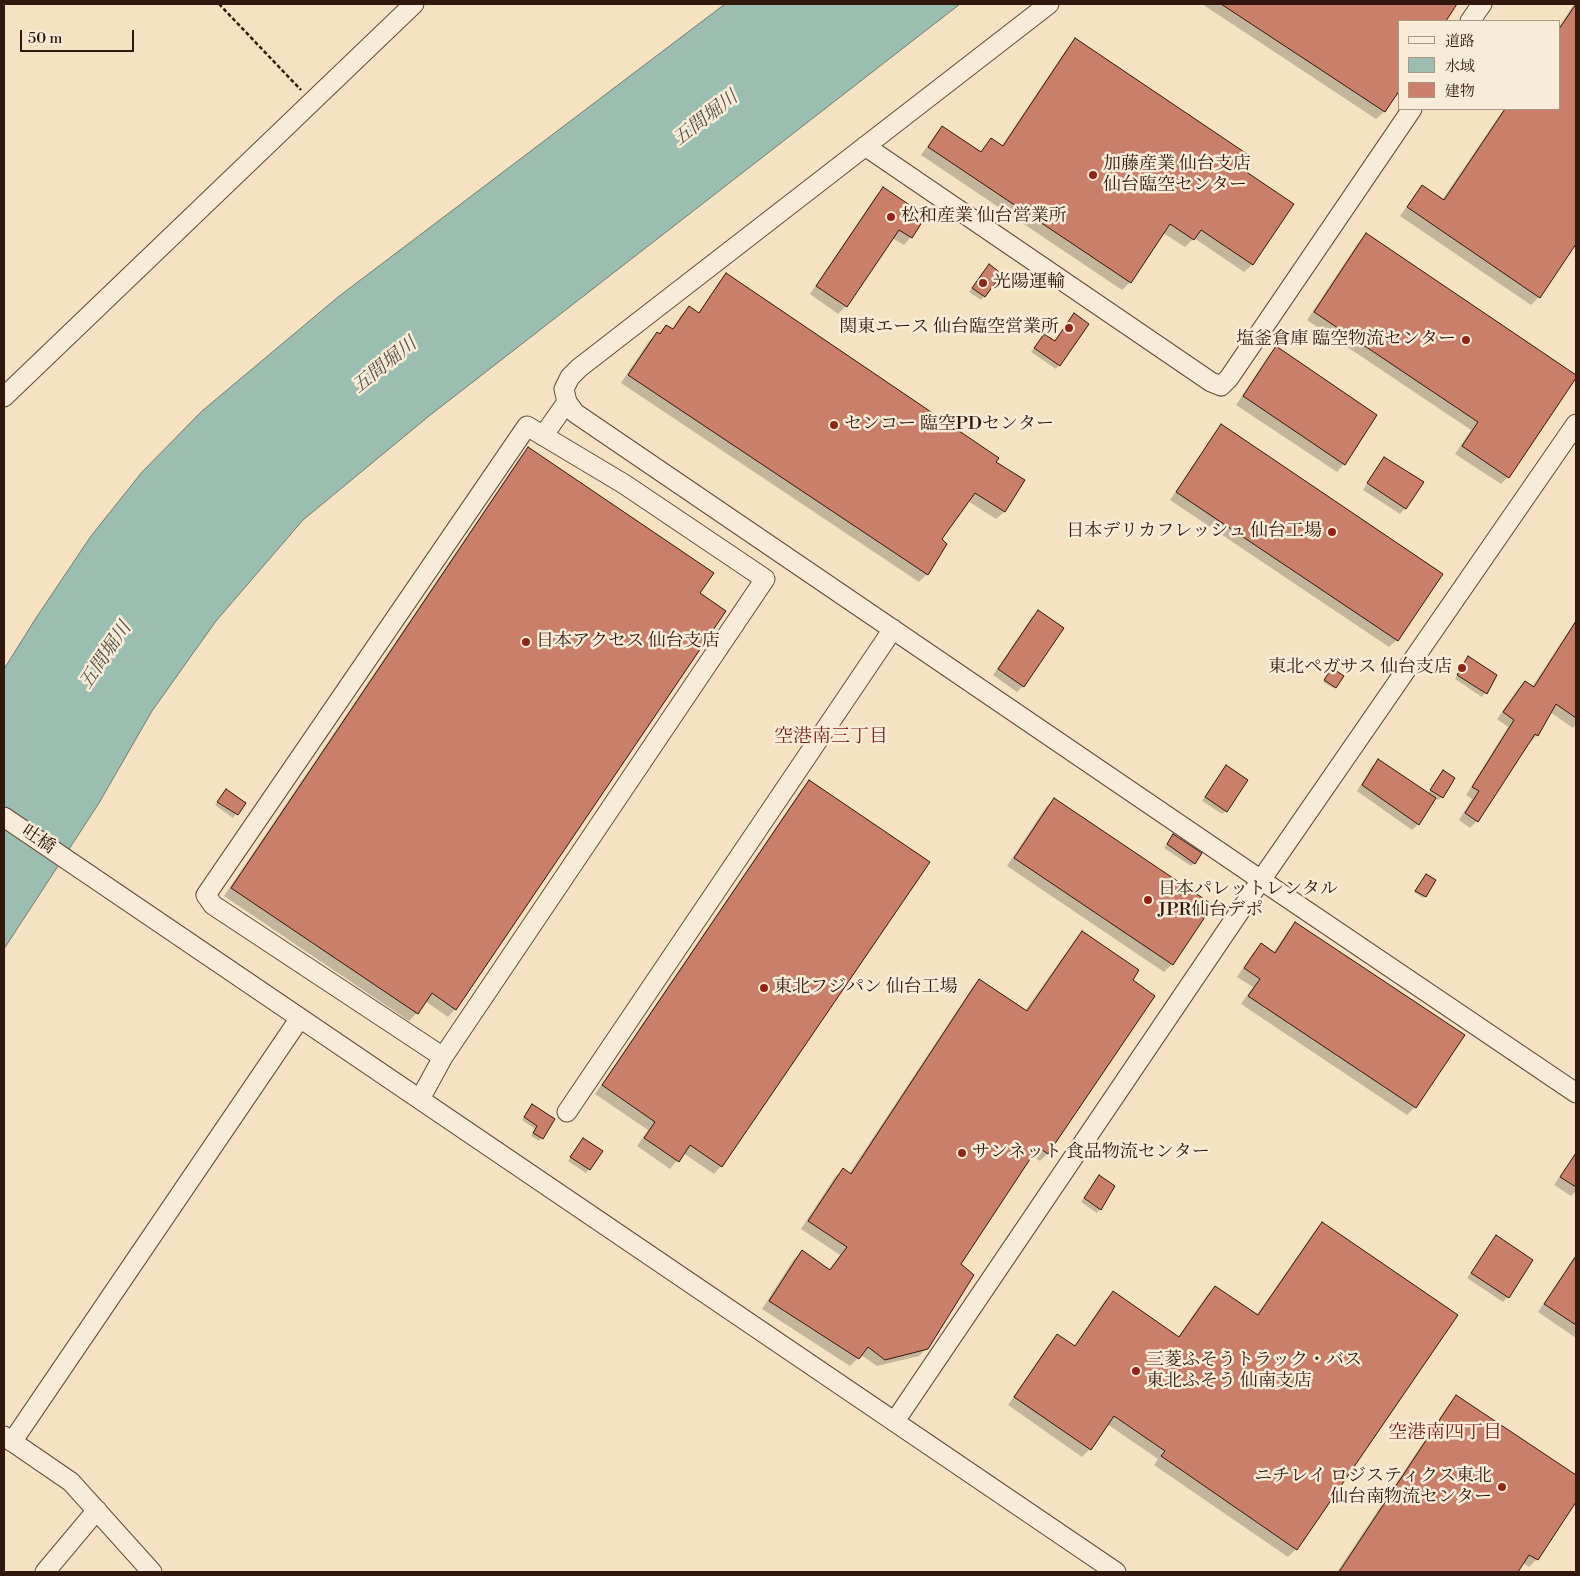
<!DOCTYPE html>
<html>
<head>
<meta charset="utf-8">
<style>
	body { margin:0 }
	#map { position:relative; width:1580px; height:1576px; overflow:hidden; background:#f5e2c3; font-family:"Libre Bodoni","Noto Serif JP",serif }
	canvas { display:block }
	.frame { position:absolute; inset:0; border:5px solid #32170c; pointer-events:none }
	.legend { position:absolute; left:1398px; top:20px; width:162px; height:90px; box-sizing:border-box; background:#f8ecd8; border:1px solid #a99786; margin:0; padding:6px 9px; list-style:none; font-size:15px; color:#32170c }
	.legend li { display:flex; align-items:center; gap:10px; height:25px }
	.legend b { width:25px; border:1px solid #a99786 }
	.scale { position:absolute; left:20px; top:30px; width:114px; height:22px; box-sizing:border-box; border:2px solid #32170c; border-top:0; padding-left:6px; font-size:15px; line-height:18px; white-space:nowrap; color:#32170c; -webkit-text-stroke:4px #f8ecd8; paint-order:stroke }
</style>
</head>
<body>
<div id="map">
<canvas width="1580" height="1576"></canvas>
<div class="frame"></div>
<ul class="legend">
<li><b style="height:6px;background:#f8ecd8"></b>道路</li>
<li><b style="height:14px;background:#9cbeb1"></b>水域</li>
<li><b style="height:14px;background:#ca7f6a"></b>建物</li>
</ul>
<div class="scale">50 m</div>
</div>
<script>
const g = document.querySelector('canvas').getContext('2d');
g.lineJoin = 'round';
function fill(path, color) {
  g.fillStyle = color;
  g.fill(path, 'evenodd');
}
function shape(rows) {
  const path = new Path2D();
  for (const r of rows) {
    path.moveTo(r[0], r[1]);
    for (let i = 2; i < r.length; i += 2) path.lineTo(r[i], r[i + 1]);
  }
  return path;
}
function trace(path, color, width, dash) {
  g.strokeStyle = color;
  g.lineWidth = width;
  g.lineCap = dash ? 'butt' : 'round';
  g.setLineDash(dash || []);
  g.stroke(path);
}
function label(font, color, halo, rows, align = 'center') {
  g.font = font + ' "Libre Bodoni","Noto Serif JP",serif';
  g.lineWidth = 5;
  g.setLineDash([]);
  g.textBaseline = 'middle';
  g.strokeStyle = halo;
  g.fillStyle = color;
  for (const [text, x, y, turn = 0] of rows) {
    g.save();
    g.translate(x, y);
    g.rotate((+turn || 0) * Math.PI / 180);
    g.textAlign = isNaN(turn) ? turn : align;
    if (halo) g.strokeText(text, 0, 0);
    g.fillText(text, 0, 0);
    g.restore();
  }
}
const water = shape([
	[725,4,960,4,429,416,303,520,216,621,152,711,99,803,4,949,4,669,36,618,91,536,142,472,202,411,338,297,725,4]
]);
const shadow = shape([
	[1202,4,1456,4,1444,21,1399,21,1399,89,1384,112,1376,119],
	[1574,4,1576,4,1576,242,1539,297,1531,305,1400,216,1415,195,1422,187,1442,200,1504,109,1559,109,1559,27],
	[1075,40,1240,169,1292,205,1252,265,1244,272,1194,238,1185,247,1163,233,1130,282,1122,290,921,155,935,135,942,127,980,153,991,140,1001,147,1068,47],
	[884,188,911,237,904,245,892,238,846,306,838,314,810,294,876,196],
	[1366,235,1576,376,1508,477,1501,484,1455,454,1471,430,1307,320,1358,243],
	[985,270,984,296,981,300,969,292],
	[726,274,995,462,1024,481,1004,512,996,519,968,501,941,539,946,544,927,574,919,582,621,383,649,341,667,326,672,330,681,315,689,308,698,314,719,282],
	[1071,318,1059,365,1056,369,1031,352,1044,335,1054,342],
	[1276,348,1344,464,1337,472,1236,405,1269,355],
	[1221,426,1397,640,1389,647,1170,500,1214,434],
	[528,448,698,593,455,1009,448,1017,425,1001,417,1013,409,1021,224,896,521,456],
	[1384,459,1405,508,1400,514,1363,490,1379,465],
	[1038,612,1062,628,1023,686,1017,692,993,675,1032,617],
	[1576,620,1576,724,1573,728,1550,712,1537,735,1530,743,1529,742,1477,821,1470,828,1459,820,1472,799,1466,795,1508,727,1497,719,1517,690,1525,682,1532,687],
	[1468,658,1496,676,1482,697,1455,679],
	[1330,671,1335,687,1333,688,1323,682],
	[1378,761,1428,794,1440,775,1442,797,1438,800,1435,798,1418,824,1412,830,1357,791,1372,766],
	[1223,770,1226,811,1222,814,1202,801],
	[809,781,721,1166,714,1174,683,1153,670,1169,637,1146,648,1130,595,1094,802,789],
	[226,791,244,803,233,818,215,805],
	[1054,800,1172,964,1164,972,1007,866,1046,807],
	[1170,839,1194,863,1191,866,1164,848],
	[1425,876,1425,896,1423,898,1414,892],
	[1296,923,1415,1107,1407,1115,1241,1004,1253,987,1237,977,1253,953,1261,945,1273,953,1288,931],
	[1082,933,1131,980,1153,996,1047,1154,1040,1161,1031,1155,959,1265,927,1348,919,1356,877,1366,861,1355,850,1366,762,1309,794,1259,802,1252,828,1271,840,1255,801,1229,835,1177,843,1170,849,1174,972,988,979,981,1025,1011,1075,940],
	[530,1108,554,1120,539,1141,531,1136,535,1129,522,1120],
	[583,1139,601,1151,586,1173,568,1161],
	[1576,1152,1576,1191,1571,1196,1554,1185],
	[1096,1180,1100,1209,1097,1213,1081,1202],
	[1322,1223,1296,1549,1288,1557,1154,1465,1158,1459,1107,1424,1090,1449,1082,1457,1008,1405,1050,1343,1058,1336,1074,1347,1105,1300,1113,1293,1178,1337,1207,1295,1215,1287,1256,1316,1315,1231],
	[1496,1237,1508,1297,1503,1302,1467,1278],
	[1576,1254,1576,1338,1538,1312],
	[1457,1397,1576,1477,1576,1500,1537,1559,1529,1567,1523,1563,1517,1572,1337,1572,1449,1404]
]);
const building = shape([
	[1221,4,1457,4,1446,21,1399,21,1399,91,1385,112,1221,4],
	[1576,4,1576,244,1540,298,1407,207,1422,185,1444,200,1505,109,1559,109,1559,29,1576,4],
	[1075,38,1250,156,1242,169,1294,204,1253,265,1201,230,1194,240,1170,224,1131,283,928,147,942,126,981,152,991,138,1003,146,1075,38],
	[883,187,926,216,912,238,899,230,847,307,816,286,883,187],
	[1366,233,1576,375,1576,378,1509,478,1462,446,1478,422,1314,312,1366,233],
	[989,264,1002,274,985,297,972,288,989,264],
	[726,273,999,458,996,462,1025,480,1005,512,975,493,942,539,947,544,928,575,628,375,657,332,660,334,666,325,673,329,689,306,699,313,726,273],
	[1074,313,1089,324,1060,366,1034,348,1044,334,1055,341,1074,313],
	[1276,346,1377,415,1345,465,1243,396,1276,346],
	[1221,424,1443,574,1398,641,1176,492,1221,424],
	[528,447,714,573,700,593,726,611,456,1010,432,993,418,1014,231,888,528,447],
	[1384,457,1424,482,1406,509,1367,483,1384,457],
	[1038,610,1064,628,1024,687,998,669,1038,610],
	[1576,621,1576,718,1556,704,1538,736,1535,734,1478,822,1465,813,1479,791,1472,787,1514,720,1503,712,1525,681,1534,687,1576,621],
	[1468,656,1497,675,1487,694,1457,675,1468,656],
	[1332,668,1344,676,1336,688,1324,680,1332,668],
	[1378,759,1436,798,1419,825,1362,785,1378,759],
	[1226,765,1248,780,1227,812,1205,797,1226,765],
	[1443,770,1455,778,1443,798,1430,790,1443,770],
	[809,780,930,862,722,1167,690,1145,679,1162,644,1138,655,1122,602,1085,809,780],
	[226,789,246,803,238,815,217,802,226,789],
	[1054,798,1213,905,1173,965,1014,858,1054,798],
	[1173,834,1202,853,1195,864,1167,844,1173,834],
	[1426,874,1436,880,1426,897,1415,891,1426,874],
	[1295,922,1465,1035,1416,1108,1248,996,1260,979,1244,968,1261,943,1275,953,1295,922],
	[1082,931,1139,970,1133,980,1155,996,1048,1154,1038,1147,961,1264,974,1275,928,1349,885,1360,868,1347,859,1359,769,1301,802,1250,830,1270,847,1247,808,1221,843,1168,851,1174,979,979,1027,1011,1082,931],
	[532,1104,555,1119,543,1139,533,1133,537,1126,524,1117,532,1104],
	[583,1138,603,1151,590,1170,570,1157,583,1138],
	[1576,1153,1576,1187,1560,1177,1576,1153],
	[1099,1175,1115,1186,1101,1210,1084,1198,1099,1175],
	[1322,1222,1458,1315,1297,1550,1161,1456,1165,1451,1114,1416,1091,1450,1014,1397,1057,1334,1075,1346,1113,1291,1179,1337,1215,1286,1258,1315,1322,1222],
	[1496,1235,1533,1260,1509,1298,1471,1273,1496,1235],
	[1576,1256,1576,1325,1544,1304,1576,1256],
	[1456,1395,1576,1475,1576,1502,1538,1560,1529,1555,1518,1572,1339,1572,1456,1395]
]);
const path = shape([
	[219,4,301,90]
]);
const minor = shape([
	[1049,4,579,368,570,377,564,389,567,402,575,413,1261,880,1576,1093],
	[1470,21,1482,4],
	[865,146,1211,382,1221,386,1229,378,1412,109],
	[4,397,414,4],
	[543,436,567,402],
	[4,817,1116,1572],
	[420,1099,443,1057,765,579,624,484,527,426,206,895,213,905,443,1057],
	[567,1112,893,629],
	[895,1421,1261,880,1576,424],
	[4,1436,71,1482,152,1572],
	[12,1442,300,1018],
	[45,1572,97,1510]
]);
const markers = [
	[1093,175,5,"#8f2418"],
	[891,217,5,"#8f2418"],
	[983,283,5,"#8f2418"],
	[1069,328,5,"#8f2418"],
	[1466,340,5,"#8f2418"],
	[834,425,5,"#8f2418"],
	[1332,532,5,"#8f2418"],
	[526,642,5,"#8f2418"],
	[1462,668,5,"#8f2418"],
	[1148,900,5,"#8f2418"],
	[764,988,5,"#8f2418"],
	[962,1153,5,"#8f2418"],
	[1136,1371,5,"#8f2418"],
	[1502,1487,5,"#8f2418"]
];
const poiNames = [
	["加藤産業 仙台支店",1103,165],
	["仙台臨空センター",1103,186],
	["松和産業 仙台営業所",901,217],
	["光陽運輸",993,283],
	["関東エース 仙台臨空営業所",1059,328,"right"],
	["塩釜倉庫 臨空物流センター",1456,340,"right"],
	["センコー 臨空PDセンター",844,425],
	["日本デリカフレッシュ 仙台工場",1322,532,"right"],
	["日本アクセス 仙台支店",536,642],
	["東北ペガサス 仙台支店",1452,668,"right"],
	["日本パレットレンタル",1158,890],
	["JPR仙台デポ",1158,911],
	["東北フジパン 仙台工場",774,988],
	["サンネット 食品物流センター",972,1153],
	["三菱ふそうトラック・バス",1146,1361],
	["東北ふそう 仙南支店",1146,1382],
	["ニチレイ ロジスティクス東北",1492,1477,"right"],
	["仙台南物流センター",1492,1498,"right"]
];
const streetNames = [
	["吐橋",38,840,34]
];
const waterNames = [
	["五間堀川",706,119,-38],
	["五間堀川",385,366,-39],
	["五間堀川",106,656,-56]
];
const neighbourhoodNames = [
	["空港南三丁目",831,737],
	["空港南四丁目",1445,1433]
];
fill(water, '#9cbeb1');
trace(water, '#727b6f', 1);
fill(shadow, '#0003');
fill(building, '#ca7f6a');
trace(building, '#32170c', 1);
trace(minor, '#634a3a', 21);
trace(path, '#32170c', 2.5, [4, 2.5]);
trace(minor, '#f8ecd8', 19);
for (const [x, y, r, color] of markers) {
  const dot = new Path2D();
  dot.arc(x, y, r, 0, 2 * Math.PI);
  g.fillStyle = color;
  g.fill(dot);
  trace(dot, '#f8ecd8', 2);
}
label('18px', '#32170c', '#f8ecd8', poiNames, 'left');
label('18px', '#32170c', '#f8ecd8', streetNames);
label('italic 19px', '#575146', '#f8ecd8', waterNames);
label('19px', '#7a1f14', '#f8ecd8', neighbourhoodNames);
</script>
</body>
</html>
